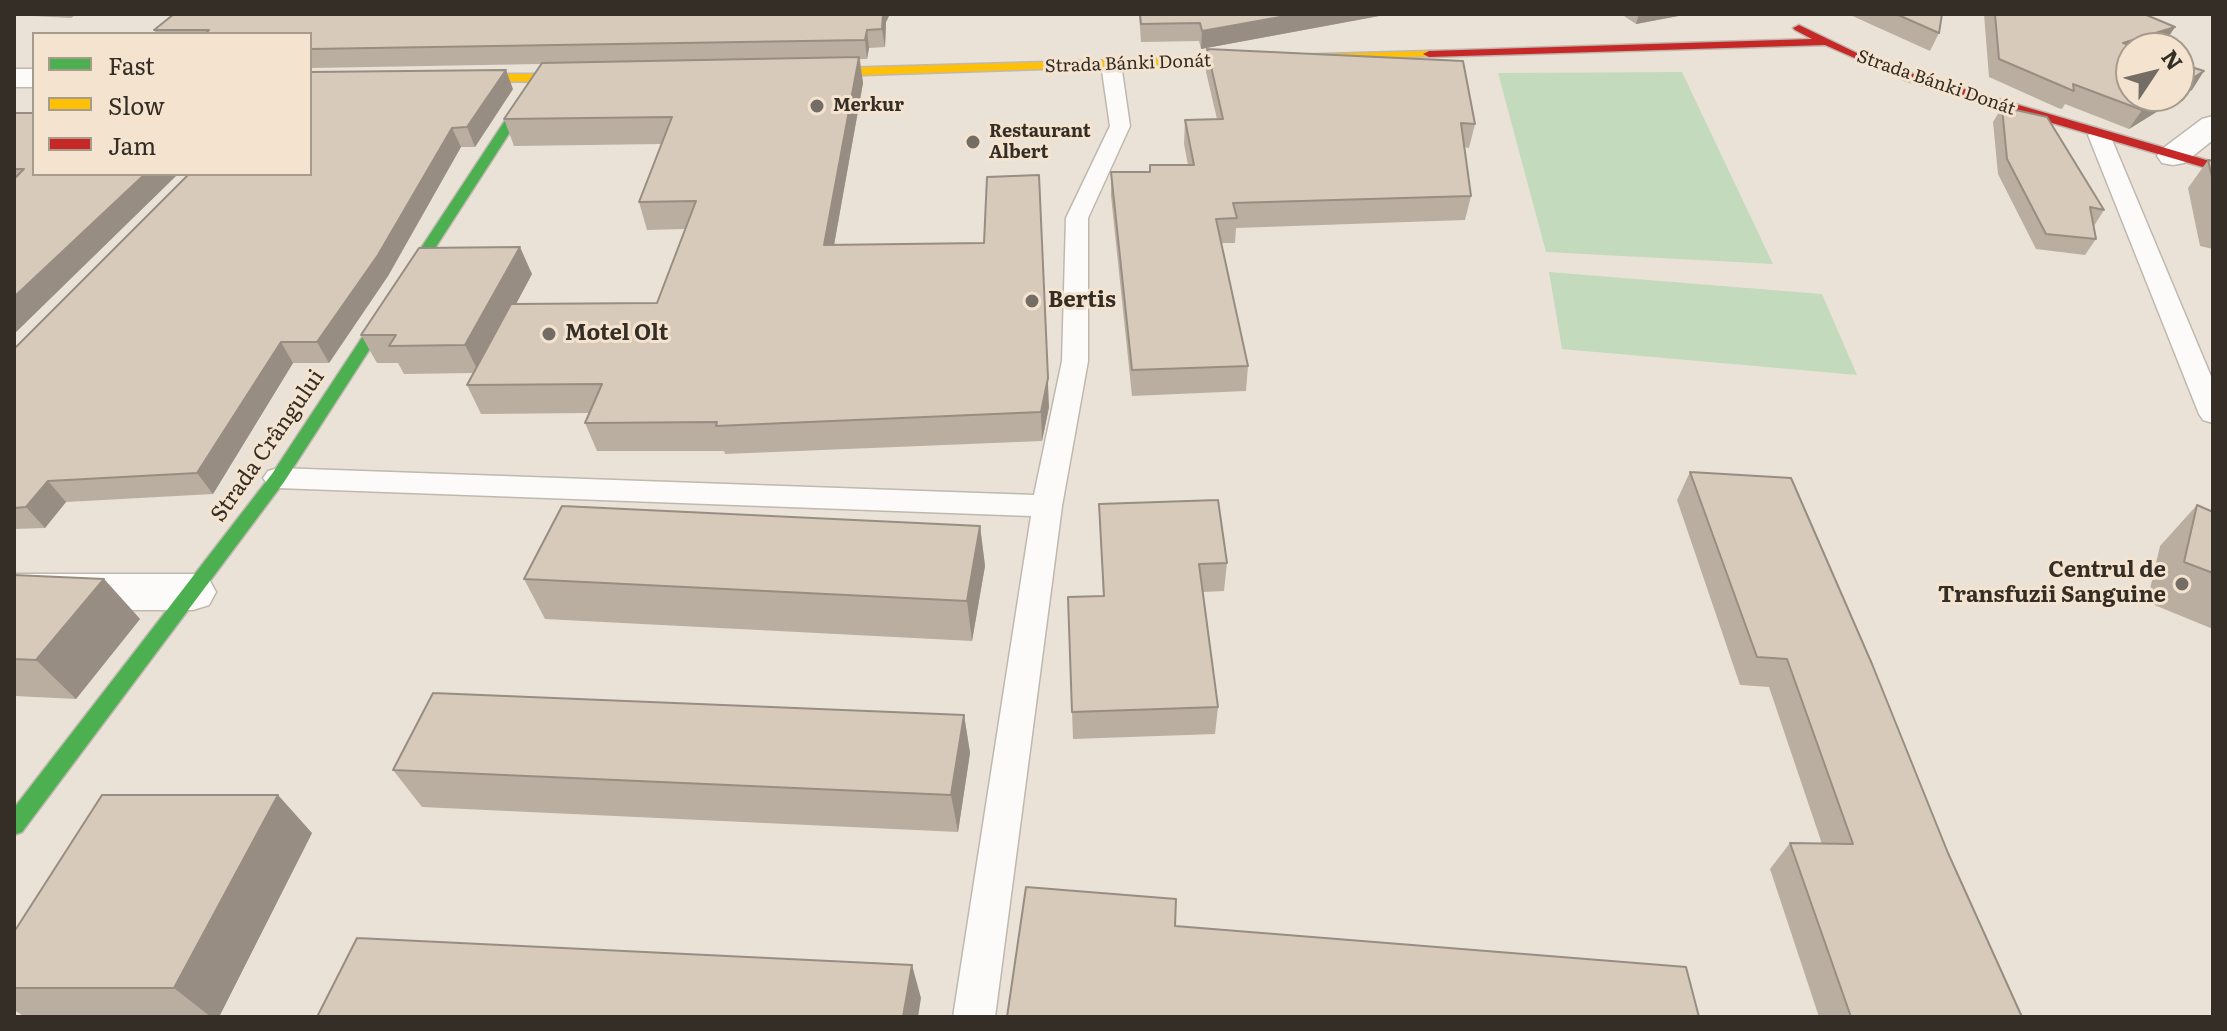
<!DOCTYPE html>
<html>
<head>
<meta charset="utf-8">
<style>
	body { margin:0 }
	#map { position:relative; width:2227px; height:1031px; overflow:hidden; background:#ebe2d7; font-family:Literata,serif }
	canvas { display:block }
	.frame { position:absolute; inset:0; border:16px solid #342e27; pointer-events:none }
	.legend { position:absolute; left:32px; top:32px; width:280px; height:144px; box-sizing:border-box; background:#f3e3cf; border:2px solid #a79b8c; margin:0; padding:10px 14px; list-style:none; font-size:24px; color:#342e27 }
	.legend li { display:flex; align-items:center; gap:16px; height:40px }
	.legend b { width:40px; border:2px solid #a79b8c }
	.north { position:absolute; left:2115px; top:32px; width:80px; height:80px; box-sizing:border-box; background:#f3e3cf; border:2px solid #a79b8c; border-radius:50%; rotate:55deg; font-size:22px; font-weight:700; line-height:32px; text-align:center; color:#342e27 }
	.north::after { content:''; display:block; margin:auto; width:28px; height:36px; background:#746d65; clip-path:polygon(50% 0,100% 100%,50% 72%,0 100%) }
</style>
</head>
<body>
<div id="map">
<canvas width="2227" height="1031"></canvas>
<div class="frame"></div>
<ul class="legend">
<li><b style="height:10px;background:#4caf50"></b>Fast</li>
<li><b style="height:10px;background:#ffc107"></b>Slow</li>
<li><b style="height:10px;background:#c62828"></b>Jam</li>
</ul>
<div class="north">N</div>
</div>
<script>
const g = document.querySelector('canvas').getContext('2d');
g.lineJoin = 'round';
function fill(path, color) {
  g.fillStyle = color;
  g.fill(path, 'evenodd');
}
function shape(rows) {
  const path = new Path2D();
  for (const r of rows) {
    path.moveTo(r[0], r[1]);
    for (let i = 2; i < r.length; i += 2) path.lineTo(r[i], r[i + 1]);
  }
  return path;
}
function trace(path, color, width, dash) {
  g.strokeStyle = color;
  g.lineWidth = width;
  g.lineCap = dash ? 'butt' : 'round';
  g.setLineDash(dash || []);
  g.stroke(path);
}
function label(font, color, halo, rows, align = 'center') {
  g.font = font + ' Literata,serif';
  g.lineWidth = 6;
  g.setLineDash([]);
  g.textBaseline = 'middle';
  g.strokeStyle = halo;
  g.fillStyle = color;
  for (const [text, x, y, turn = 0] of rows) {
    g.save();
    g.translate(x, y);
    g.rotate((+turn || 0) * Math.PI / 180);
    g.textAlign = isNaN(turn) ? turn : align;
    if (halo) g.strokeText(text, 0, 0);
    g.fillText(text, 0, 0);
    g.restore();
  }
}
const green = shape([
	[1682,72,1773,264,1546,252,1498,73],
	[1549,272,1822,294,1857,375,1562,349]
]);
const lane = shape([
	[1111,58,1121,64,1130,126,1088,218,1088,361,1062,506,995,1017,953,1017,1031,516,278,488,268,485,263,478,268,471,278,468,1034,495,1062,361,1066,218,1110,126,1101,64,1111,58],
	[2099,129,2110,135,2213,381,2213,423,2203,420,2199,414,2088,135,2099,129]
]);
const street = shape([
	[14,69,34,69,34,87,14,87,14,69],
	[2213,116,2213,140,2184,163,2173,165,2162,163,2157,156,2162,149,2202,119,2213,116],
	[14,574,193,574,209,579,216,592,209,605,193,610,14,610,14,574]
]);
const fast = shape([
	[539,74,545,78,284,482,22,832,14,835,14,808,272,474,533,78,539,74]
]);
const slow = shape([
	[1429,51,1435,54,1433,56,804,77,798,73,804,69,1429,51],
	[448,74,591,74,597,78,591,82,444,81,444,75,448,74]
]);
const jam = shape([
	[1799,25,1865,57,1913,74,2213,162,2213,170,1905,80,1825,45,1429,57,1423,54,1429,51,1812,39,1795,30,1793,28,1799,25]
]);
const wall = shape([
	[14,14,77,14,71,18,14,15],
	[174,14,890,14,886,22,885,47,869,48,867,59,860,59,863,83,834,245,1049,407,1042,441,725,454,724,451,597,451,585,423,589,413,481,414,467,385,473,373,404,374,398,363,377,363,361,335,532,274,516,304,657,303,685,229,647,230,639,202,662,144,514,146,504,119,541,64,310,68,310,34,156,34,154,30],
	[1139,14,1390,14,1201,49,1199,41,1141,42],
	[1621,14,1689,14,1636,24],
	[1848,14,1942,14,1939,33,1930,51],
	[1984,14,2144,14,2175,27,2163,45,2131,48,2192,90,2129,129,2065,104,2062,109,2058,108,1989,77],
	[1207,49,1475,124,1469,148,1464,147,1471,196,1465,220,1236,228,1235,243,1221,243,1248,366,1246,391,1132,396,1111,196,1111,172,1150,172,1188,165,1184,144,1185,120,1217,119,1206,72],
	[513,89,475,147,461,147,388,276,329,363,293,363,213,494,66,502,45,528,14,529,14,349],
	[2002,107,2104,210,2094,226,2096,239,2085,255,2036,249,1998,174,1993,122],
	[14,113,178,174,14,334],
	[2208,160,2213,161,2213,249,2200,246,2188,188],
	[1690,472,1948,853,2022,1017,1819,1017,1770,869,1790,843,1822,844,1769,687,1740,685,1677,500],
	[1099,504,1227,563,1224,591,1203,592,1218,707,1215,734,1073,739,1068,597,1103,596],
	[2197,505,2213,512,2213,629,2147,602,2160,546],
	[980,526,985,566,972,641,545,619,524,579],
	[14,575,104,579,140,619,76,699,14,696],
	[964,715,970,753,958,832,422,807,393,770],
	[312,833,219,1017,25,1017,14,1010,14,932]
]);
const shadedWall = shape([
	[883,14,890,14,886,22,885,47,882,29],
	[1297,14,1390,14,1201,49,1202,31],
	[1639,14,1689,14,1636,24],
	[2175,27,2163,45,2154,48,2131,48,2123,43],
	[867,30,869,48,867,59,865,40],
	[859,57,863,83,829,273,824,245],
	[506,70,513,89,475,147,467,127],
	[2204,71,2192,90,2129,129,2142,110,2164,96,2179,96,2179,87],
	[452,128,461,147,388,276,329,363,317,342],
	[145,174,178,174,14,334,14,297],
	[1039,175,1049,407,1042,441,1041,412],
	[520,247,532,274,479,373,465,345],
	[281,342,293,363,213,494,197,473],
	[48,481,66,502,45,528,26,507],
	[980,526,985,566,972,641,967,601],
	[104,579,140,619,76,699,36,660],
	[964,715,970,753,958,832,951,795],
	[278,795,312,833,219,1017,211,1017,174,988],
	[912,965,921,998,918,1017,903,1017]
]);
const building = shape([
	[174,14,883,14,882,29,867,30,865,40,310,49,310,34,205,34,209,30,154,30,174,14],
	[1140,14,1297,14,1202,31,1200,23,1141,24,1140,14],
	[1896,14,1942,14,1939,33,1896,14],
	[1995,14,2144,14,2175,27,2123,43,2138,48,2131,48,2131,96,2164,96,2142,110,2073,84,2074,91,2069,89,1999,59,1995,14],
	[1207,49,1463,61,1475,124,1461,123,1471,196,1233,203,1237,218,1216,219,1248,366,1132,370,1111,172,1150,172,1150,165,1194,165,1185,120,1223,119,1207,49],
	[859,57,824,245,984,243,987,177,1039,175,1048,378,1041,412,716,426,717,422,585,423,602,384,467,385,511,304,657,303,696,201,639,202,672,117,504,119,542,63,859,57],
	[2179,63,2204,71,2179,87,2179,63],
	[506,70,467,127,452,128,378,255,317,342,281,342,197,473,48,481,26,507,14,508,14,349,189,174,310,174,310,72,506,70],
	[2002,107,2047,117,2104,210,2090,207,2096,239,2046,234,2007,159,2002,107],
	[14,113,34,113,34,174,145,174,14,297,14,179,24,169,14,169,14,113],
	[2208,160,2213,161,2213,181,2208,160],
	[520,247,465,345,389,346,396,335,361,335,419,248,520,247],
	[1690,472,1791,478,1872,664,1948,853,2022,1017,1851,1017,1790,843,1853,844,1787,659,1757,657,1690,472],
	[1218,500,1227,563,1199,564,1218,707,1072,712,1068,597,1104,596,1099,504,1218,500],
	[2197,505,2213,512,2213,573,2184,562,2197,505],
	[562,506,980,526,967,601,524,579,562,506],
	[14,575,104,579,36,660,14,659,14,575],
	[433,693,964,715,951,795,393,770,433,693],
	[102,795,278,795,174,988,14,988,14,932,102,795],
	[1026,887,1176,899,1175,926,1686,967,1699,1017,1007,1017,1026,887],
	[357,938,912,965,903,1017,317,1017,357,938]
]);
const markers = [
	[817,106,8,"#746d65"],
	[973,142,8,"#746d65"],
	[1032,301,8,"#746d65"],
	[549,334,8,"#746d65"],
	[2182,584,8,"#746d65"]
];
const farStreetnames = [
	["Strada Bánki Donát",1128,64,-2],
	["Strada Bánki Donát",1936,83,19]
];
const farPoinames = [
	["Merkur",833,106],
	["Restaurant",989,132],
	["Albert",989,153]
];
const poiNames = [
	["Bertis",1048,301],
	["Motel Olt",565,334],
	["Centrul de",2166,571,"right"],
	["Transfuzii Sanguine",2166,596,"right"]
];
const streetNames = [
	["Strada Crângului",268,446,-55]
];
fill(green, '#c4dabc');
trace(lane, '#bfb8af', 3);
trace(street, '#bfb8af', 3);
trace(fast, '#bfb8af', 3);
trace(slow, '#bfb8af', 3);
trace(jam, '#bfb8af', 3);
fill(lane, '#fcfbf9');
fill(street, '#fcfbf9');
fill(fast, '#4caf50');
fill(slow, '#ffc107');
fill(jam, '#c62828');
fill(wall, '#baaea0');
fill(shadedWall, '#978d82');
fill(building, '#d8caba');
trace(building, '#978d82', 2);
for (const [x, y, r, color] of markers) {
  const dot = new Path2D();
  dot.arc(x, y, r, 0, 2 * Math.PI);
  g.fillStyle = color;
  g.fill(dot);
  trace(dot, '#f3e3cf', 3);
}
label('18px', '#342e27', '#f3e3cf', farStreetnames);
label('bold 18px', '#342e27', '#f3e3cf', farPoinames, 'left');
label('bold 22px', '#342e27', '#f3e3cf', poiNames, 'left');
label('22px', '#342e27', '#f3e3cf', streetNames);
</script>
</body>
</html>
